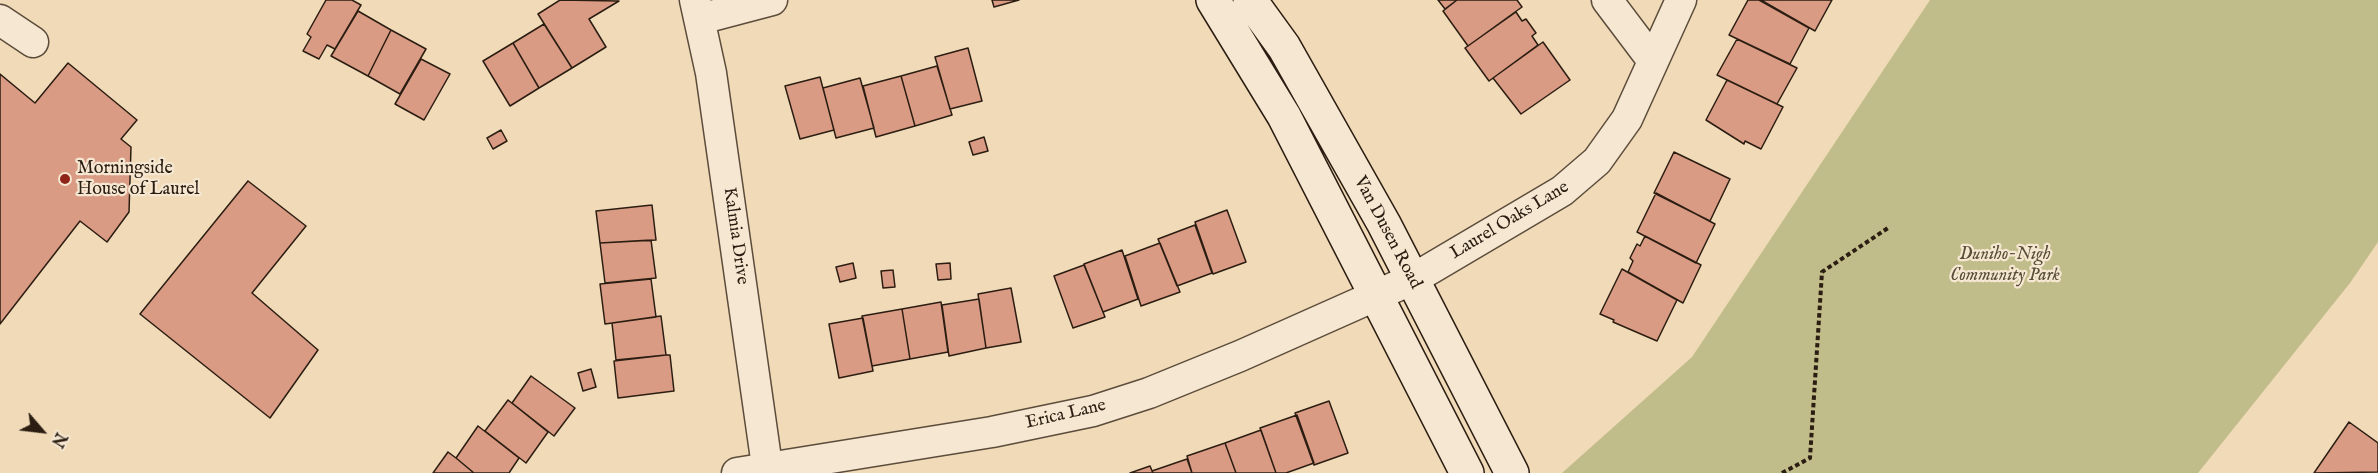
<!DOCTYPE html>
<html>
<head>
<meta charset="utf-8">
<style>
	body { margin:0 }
	#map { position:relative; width:2378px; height:473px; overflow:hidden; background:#f0dab8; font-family:"IM FELL English",serif }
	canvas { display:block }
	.north { position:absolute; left:12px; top:401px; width:60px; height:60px; -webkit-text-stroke:4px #f5e7d1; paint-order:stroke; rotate:118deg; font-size:16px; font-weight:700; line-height:24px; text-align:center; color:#2b1d11 }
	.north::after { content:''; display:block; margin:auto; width:21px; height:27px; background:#2b1d11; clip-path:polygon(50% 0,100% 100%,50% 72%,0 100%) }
</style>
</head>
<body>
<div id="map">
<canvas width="2378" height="473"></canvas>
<div class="north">N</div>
</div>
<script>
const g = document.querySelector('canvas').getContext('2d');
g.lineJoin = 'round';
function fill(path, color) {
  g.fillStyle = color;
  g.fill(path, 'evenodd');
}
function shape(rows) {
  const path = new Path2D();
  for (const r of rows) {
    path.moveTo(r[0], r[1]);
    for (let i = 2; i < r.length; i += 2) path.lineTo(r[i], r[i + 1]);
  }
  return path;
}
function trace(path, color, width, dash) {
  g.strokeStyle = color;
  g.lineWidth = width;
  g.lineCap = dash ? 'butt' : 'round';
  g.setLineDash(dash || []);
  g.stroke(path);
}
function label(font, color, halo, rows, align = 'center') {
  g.font = font + ' "IM FELL English",serif';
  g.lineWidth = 4.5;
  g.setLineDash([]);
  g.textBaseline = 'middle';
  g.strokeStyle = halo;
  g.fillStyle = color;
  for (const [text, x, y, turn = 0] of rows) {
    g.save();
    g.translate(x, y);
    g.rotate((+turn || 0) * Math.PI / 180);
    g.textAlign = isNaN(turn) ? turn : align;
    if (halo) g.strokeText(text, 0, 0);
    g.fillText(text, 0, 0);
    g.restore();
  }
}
const green = shape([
	[1930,0,2378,0,2378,242,2350,283,2198,473,1562,473,1692,357]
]);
const building = shape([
	[326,0,352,0,361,5,335,49,327,45,319,59,303,51,311,37,307,34,326,0],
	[560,0,619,1,589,19,606,47,572,68,538,14,560,0],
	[992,0,1019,0,994,7,992,0],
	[1438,0,1457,0,1445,9,1438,0],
	[1457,0,1517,0,1522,7,1468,46,1443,11,1457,0],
	[1748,0,1759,0,1809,28,1790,64,1729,35,1748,0],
	[1761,0,1832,0,1815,31,1761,0],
	[358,11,391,30,368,76,331,56,358,11],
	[1516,12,1522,21,1526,19,1536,33,1532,36,1538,45,1489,81,1465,48,1516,12],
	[544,24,572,68,539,88,513,43,544,24],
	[391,30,426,49,400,94,368,76,391,30],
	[1737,39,1797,68,1777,104,1717,75,1737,39],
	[1543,42,1570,80,1521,114,1493,78,1543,42],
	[513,43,539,88,510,106,483,61,513,43],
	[968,48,982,101,950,109,935,57,968,48],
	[421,59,450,74,424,120,395,104,421,59],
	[68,63,137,120,121,139,131,147,129,212,107,242,80,221,0,324,0,74,35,103,68,63],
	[937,66,952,115,915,126,901,76,937,66],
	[901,76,915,126,876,137,863,86,901,76],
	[820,77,834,130,800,139,785,86,820,77],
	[860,78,874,128,836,138,823,88,860,78],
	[1727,80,1783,107,1761,149,1745,141,1744,144,1706,120,1727,80],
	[501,130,507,141,493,149,487,138,501,130],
	[984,137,988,151,973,155,969,142,984,137],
	[1674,152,1730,179,1710,221,1654,193,1674,152],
	[248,181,306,226,252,293,318,350,270,418,140,314,248,181],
	[1656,193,1715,224,1696,263,1637,232,1656,193],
	[652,205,656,240,600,243,596,211,652,205],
	[1227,210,1246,262,1213,274,1195,222,1227,210],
	[1195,225,1212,273,1177,286,1158,239,1195,225],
	[1645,236,1701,265,1683,303,1628,272,1633,261,1630,258,1637,244,1640,246,1645,236],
	[651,240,656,278,605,283,600,243,651,240],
	[1160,243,1180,292,1141,306,1125,256,1160,243],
	[1122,250,1138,299,1103,312,1084,264,1122,250],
	[853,263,856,278,840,282,836,267,853,263],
	[950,263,951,279,938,280,936,264,950,263],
	[1084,265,1105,317,1073,328,1054,276,1084,265],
	[1622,269,1677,300,1657,341,1613,322,1614,320,1600,314,1622,269],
	[893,270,895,287,883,288,881,271,893,270],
	[651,279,656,317,605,324,600,284,651,279],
	[1011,288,1021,342,986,348,978,294,1011,288],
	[979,299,986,348,949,356,942,305,979,299],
	[941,302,948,352,910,359,902,309,941,302],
	[902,309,910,359,872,366,862,316,902,309],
	[661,316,666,355,616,360,612,323,661,316],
	[863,318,873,371,839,378,829,324,863,318],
	[666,355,670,355,674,391,618,398,614,361,666,355],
	[591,369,596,387,583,391,578,373,591,369],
	[531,376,575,408,554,436,512,403,531,376],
	[508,400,548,432,526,463,485,431,508,400],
	[1329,401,1348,453,1314,465,1295,413,1329,401],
	[1297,415,1314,463,1286,473,1276,473,1260,428,1297,415],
	[2349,422,2378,443,2378,472,2314,473,2349,422],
	[478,426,519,458,509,473,474,473,456,458,478,426],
	[1261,430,1276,473,1236,473,1225,443,1261,430],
	[1225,443,1236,473,1192,473,1187,456,1225,443],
	[448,452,456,458,474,473,433,473,448,452],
	[1187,459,1192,473,1153,473,1152,471,1187,459],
	[1150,466,1153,473,1130,473,1150,466]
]);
const path = shape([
	[1782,473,1810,458,1822,272,1888,228]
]);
const street = shape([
	[695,0,711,73,768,473],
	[1607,0,1653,61],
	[700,19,772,0],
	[0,20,33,42],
	[737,473,992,432,1093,411,1149,393,1240,356,1413,279,1562,191,1597,161,1627,119,1681,0]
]);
const secondary = shape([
	[1213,0,1284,116,1467,473],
	[1250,0,1284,47,1384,224,1512,473]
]);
const markers = [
	[65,179,6,"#8f2418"]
];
const poiNames = [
	["Morningside",77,169],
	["House of Laurel",77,190]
];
const streetNames = [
	["Laurel Oaks Lane",1510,221,-31],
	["Van Dusen Road",1387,233,62],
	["Kalmia Drive",735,236,82],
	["Erica Lane",1066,415,-13]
];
const parkNames = [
	["Duniho-Nigh",2005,255],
	["Community Park",2005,276]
];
fill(green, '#c0bd8a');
fill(building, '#da9b84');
trace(building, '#2b1d11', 1.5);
trace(street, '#5c4c3b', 33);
trace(secondary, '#2b1d11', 36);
trace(path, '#2b1d11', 4, [4.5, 3]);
trace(street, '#f5e7d1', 30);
trace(secondary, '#f5e7d1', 33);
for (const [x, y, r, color] of markers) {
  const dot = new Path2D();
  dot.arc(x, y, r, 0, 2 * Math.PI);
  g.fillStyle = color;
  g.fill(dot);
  trace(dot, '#f5e7d1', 2);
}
label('18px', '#2b1d11', '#f5e7d1', poiNames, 'left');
label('18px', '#2b1d11', '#f5e7d1', streetNames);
label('italic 18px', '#584d35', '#f5e7d1', parkNames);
</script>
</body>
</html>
